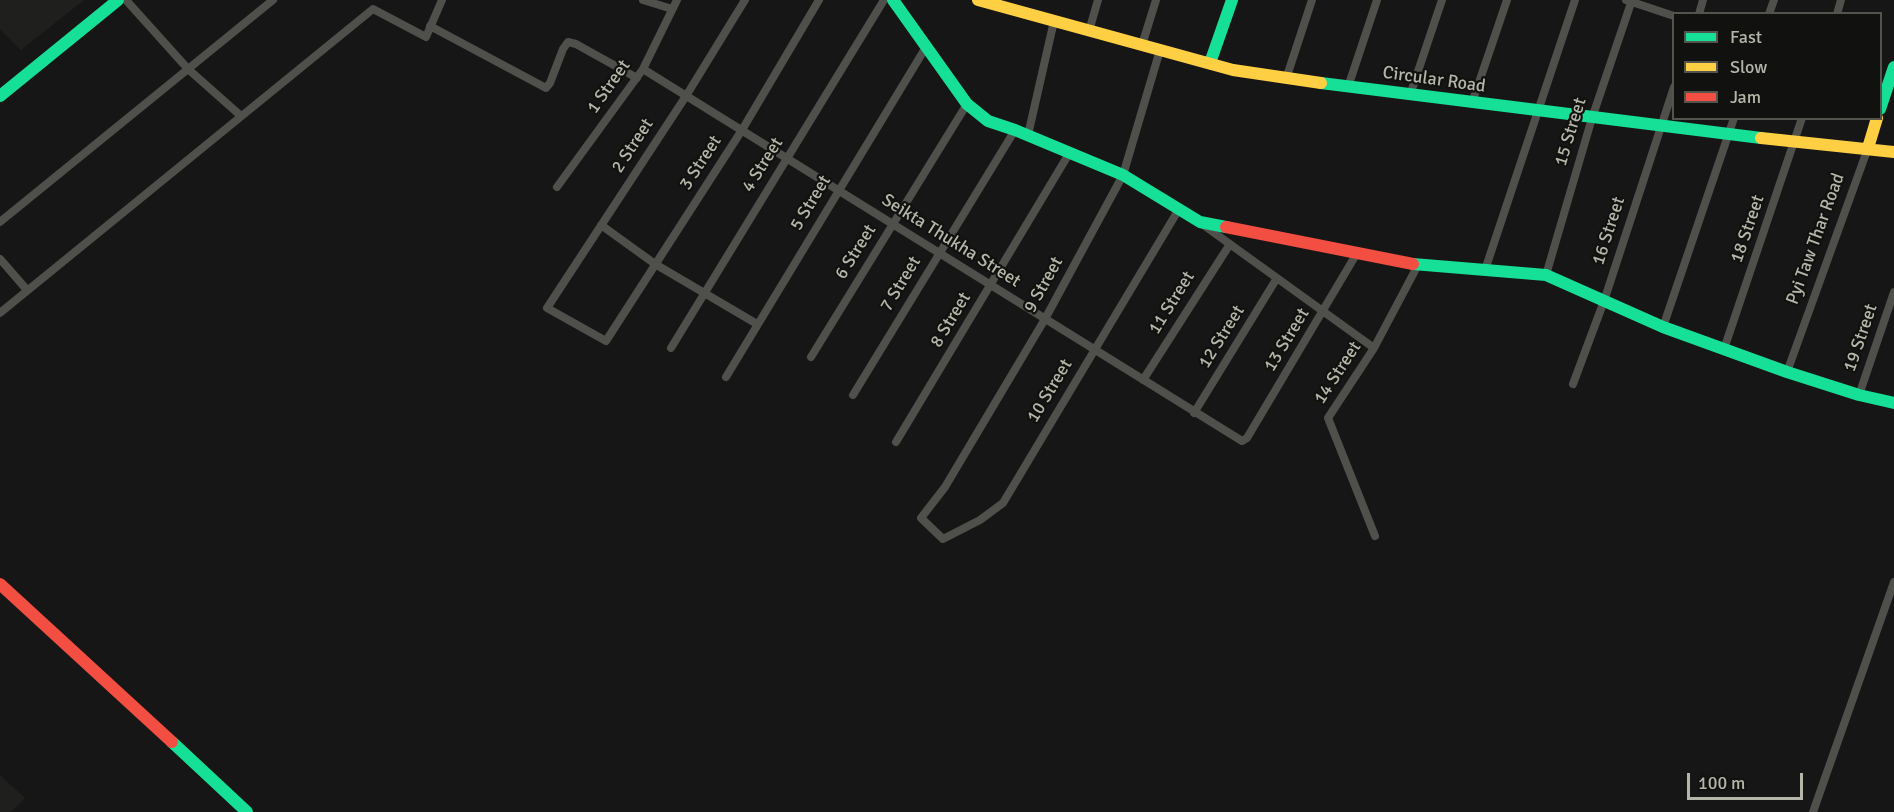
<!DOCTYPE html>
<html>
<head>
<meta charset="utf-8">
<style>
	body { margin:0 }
	#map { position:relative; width:1894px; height:812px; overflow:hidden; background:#161616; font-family:Signika,sans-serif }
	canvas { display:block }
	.legend { position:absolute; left:1672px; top:12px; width:210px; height:108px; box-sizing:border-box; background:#111210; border:2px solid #53544d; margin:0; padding:8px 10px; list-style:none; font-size:18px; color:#b5b6a9 }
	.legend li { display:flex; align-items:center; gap:12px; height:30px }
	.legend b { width:30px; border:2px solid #53544d }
	.scale { position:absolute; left:1687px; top:773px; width:116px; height:27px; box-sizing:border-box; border:3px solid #b5b6a9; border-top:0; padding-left:8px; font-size:18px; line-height:21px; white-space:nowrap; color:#b5b6a9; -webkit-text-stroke:4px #111210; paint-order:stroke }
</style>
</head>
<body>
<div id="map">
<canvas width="1894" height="812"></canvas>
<ul class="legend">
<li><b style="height:8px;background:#16e098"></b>Fast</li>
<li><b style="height:8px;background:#ffcf43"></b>Slow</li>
<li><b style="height:8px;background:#f24e42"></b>Jam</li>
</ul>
<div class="scale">100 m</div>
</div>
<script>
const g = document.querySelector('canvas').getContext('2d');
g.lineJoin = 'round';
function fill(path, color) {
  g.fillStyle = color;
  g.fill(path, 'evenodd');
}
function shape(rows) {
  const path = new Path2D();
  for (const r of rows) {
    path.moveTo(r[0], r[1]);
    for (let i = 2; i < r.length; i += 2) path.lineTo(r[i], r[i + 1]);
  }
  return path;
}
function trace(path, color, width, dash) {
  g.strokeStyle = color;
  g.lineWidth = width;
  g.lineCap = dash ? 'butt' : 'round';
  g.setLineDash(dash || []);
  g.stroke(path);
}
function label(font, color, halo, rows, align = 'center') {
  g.font = font + ' Signika,sans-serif';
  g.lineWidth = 4.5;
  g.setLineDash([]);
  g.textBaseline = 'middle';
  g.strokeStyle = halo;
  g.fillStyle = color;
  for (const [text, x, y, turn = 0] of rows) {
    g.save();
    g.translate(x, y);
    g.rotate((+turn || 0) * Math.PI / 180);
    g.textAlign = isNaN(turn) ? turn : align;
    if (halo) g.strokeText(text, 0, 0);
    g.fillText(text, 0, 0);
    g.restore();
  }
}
const built = shape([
	[0,0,84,0,21,50,0,29],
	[0,775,25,798,11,812,0,812]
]);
const street = shape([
	[126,0,188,69,241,116],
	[643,0,672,9],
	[745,0,686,96,547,308,606,341,742,130,819,0],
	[1626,0,1674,16],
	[1699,14,1703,0],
	[1769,14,1774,0],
	[1837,14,1841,0],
	[430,26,546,88,550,83,563,49,568,42,576,44,637,78],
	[1089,31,1098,0],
	[1142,45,1156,0],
	[1160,50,1123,175,1045,319,945,487,921,518,943,539,980,520,1003,503,1179,209],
	[643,69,1242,441,1247,438,1357,253],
	[1286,79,1312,0],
	[1348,87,1377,0],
	[1410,95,1442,0],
	[1472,103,1507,0],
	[1028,135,1054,21],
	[557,187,643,69,677,0],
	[0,222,273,0],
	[1202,224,1374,348],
	[601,225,655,264,757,324],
	[0,259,27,290],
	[1485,270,1575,0],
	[1546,275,1592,118,1632,0],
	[0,313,373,9,426,37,442,0],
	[1663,327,1734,118],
	[671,348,884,0],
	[1724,349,1802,118],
	[811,357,967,104],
	[1787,372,1868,148],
	[726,377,926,47],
	[1143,380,1230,244],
	[1573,384,1604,301,1674,87],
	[853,395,1015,130],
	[1859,395,1894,292],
	[1194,413,1277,278],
	[896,442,1070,152],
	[1375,536,1328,418,1374,348,1418,265],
	[1813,812,1894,582]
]);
const fast = shape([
	[893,0,967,104,988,121,1015,130,1123,175,1200,222,1226,227],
	[1210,63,1232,0],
	[1321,83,1761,138],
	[0,96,118,0],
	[1880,109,1894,67],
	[1413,264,1546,275,1663,327,1787,372,1859,395,1894,403],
	[172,742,247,812]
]);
const slow = shape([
	[978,0,1233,70,1321,83],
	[1761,138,1894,152],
	[1868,148,1877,118]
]);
const jam = shape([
	[1226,227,1413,264],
	[0,584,172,742]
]);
const streetNames = [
	["Circular Road",1434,80,8],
	["1 Street",609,87,-55],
	["15 Street",1571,132,-73],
	["2 Street",633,146,-57],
	["3 Street",701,163,-57],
	["4 Street",763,165,-58],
	["5 Street",811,203,-59],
	["18 Street",1748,229,-71],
	["16 Street",1609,231,-72],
	["Pyi Taw Thar Road",1816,239,-70],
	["Seikta Thukha Street",951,241,32],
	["6 Street",856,252,-58],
	["7 Street",901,284,-59],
	["9 Street",1044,285,-61],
	["11 Street",1172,303,-58],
	["8 Street",951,320,-59],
	["12 Street",1222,337,-58],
	["19 Street",1861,338,-71],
	["13 Street",1287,340,-59],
	["14 Street",1338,373,-57],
	["10 Street",1050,391,-59]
];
fill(built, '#1f201e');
trace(street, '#4f4f4b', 8);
trace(fast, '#16e098', 12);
trace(slow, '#ffcf43', 12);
trace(jam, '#f24e42', 12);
label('18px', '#b5b6a9', '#111210', streetNames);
</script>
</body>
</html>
